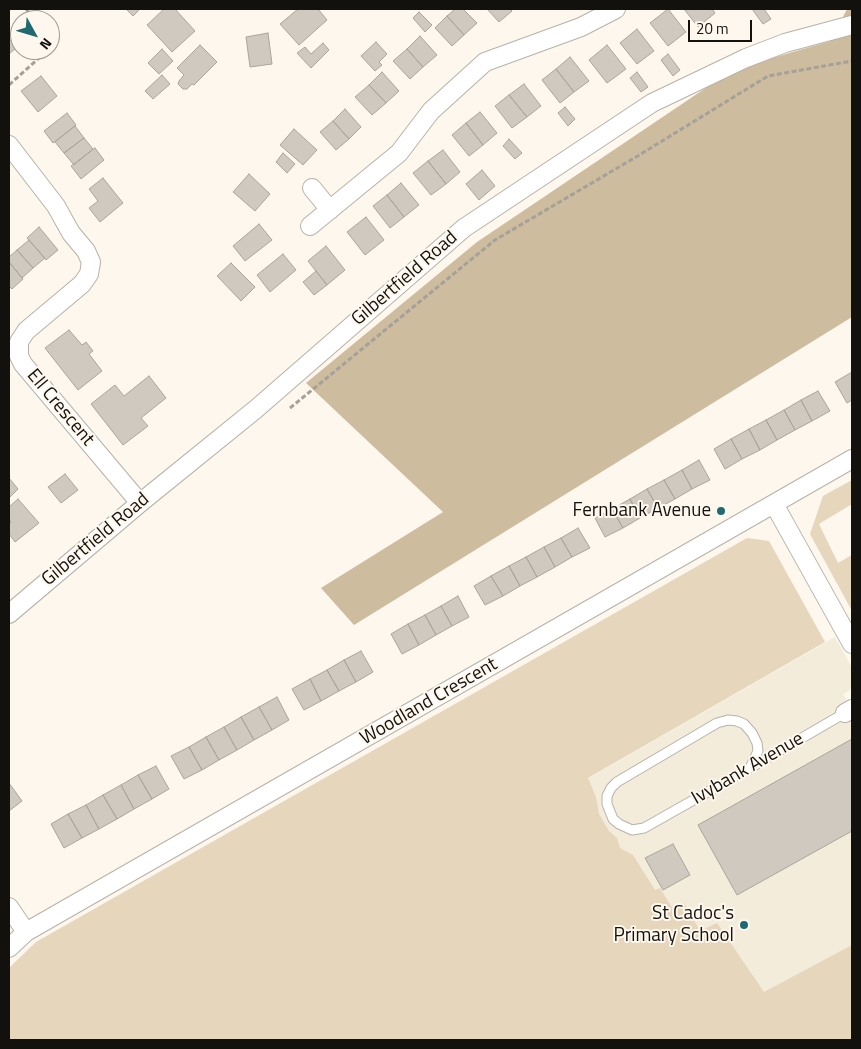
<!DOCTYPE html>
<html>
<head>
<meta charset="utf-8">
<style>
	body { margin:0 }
	#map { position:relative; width:861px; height:1049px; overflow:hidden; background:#fdf7ed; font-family:"Titillium Web",sans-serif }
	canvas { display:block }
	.frame { position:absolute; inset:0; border:10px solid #13110e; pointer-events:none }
	.north { position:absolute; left:10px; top:10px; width:50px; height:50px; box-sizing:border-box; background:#fdf7ed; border:1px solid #9f9b94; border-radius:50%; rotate:129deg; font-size:14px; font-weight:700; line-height:20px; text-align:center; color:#13110e }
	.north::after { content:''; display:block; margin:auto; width:18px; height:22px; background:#1e6a70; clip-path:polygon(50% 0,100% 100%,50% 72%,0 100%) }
	.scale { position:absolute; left:688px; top:20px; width:64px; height:22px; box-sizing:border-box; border:2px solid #13110e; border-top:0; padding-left:6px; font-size:15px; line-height:18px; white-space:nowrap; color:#13110e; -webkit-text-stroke:4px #fdf7ed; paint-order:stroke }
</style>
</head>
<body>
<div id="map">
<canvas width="861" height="1049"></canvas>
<div class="frame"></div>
<div class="north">N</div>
<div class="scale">20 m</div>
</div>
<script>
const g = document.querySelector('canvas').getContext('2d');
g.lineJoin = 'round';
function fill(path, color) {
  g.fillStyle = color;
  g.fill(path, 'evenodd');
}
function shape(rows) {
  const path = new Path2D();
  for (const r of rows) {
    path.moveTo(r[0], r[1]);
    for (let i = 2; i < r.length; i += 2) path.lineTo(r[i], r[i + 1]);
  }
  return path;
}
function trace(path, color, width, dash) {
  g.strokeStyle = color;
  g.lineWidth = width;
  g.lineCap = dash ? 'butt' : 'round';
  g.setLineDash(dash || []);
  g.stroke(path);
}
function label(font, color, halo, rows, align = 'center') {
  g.font = font + ' "Titillium Web",sans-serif';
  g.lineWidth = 4;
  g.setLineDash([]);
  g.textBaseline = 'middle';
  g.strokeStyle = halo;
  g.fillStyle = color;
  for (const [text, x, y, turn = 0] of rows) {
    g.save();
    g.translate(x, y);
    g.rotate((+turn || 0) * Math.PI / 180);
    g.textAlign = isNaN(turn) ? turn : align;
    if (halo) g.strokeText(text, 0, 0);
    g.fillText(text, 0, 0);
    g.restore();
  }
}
const built = shape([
	[835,637,852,668,852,685,849,691,843,694,852,711,852,1040,738,1040,533,810]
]);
const green = shape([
	[852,480,852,504,819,524,838,563,852,555,852,611,810,534,823,496],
	[747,538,769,541,825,642,588,778,596,797,599,814,609,831,617,838,620,848,633,855,655,890,660,888,673,909,684,903,700,931,717,923,764,992,852,945,852,1040,9,1040,9,968,36,942]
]);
const forest = shape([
	[847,9,852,9,852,317,354,625,321,588,443,512,306,383,477,242,734,69,831,41]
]);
const building = shape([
	[126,9,140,9,133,16,126,9],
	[164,9,175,9,195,31,172,52,147,25,164,9],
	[298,9,318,9,327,20,299,45,280,24,298,9],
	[455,9,463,9,477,23,464,35,447,16,455,9],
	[487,9,510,9,512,11,499,22,487,9],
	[668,9,686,32,668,46,650,23,668,9],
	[684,9,712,9,715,13,698,27,684,9],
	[752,9,764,9,771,19,763,24,752,9],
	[419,12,432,25,425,32,413,18,419,12],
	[447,16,464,35,452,46,435,28,447,16],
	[637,29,654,51,637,64,620,43,637,29],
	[268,33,272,64,250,67,246,37,268,33],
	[420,36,437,55,423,67,407,49,420,36],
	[9,38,16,48,9,54,9,38],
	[376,42,387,54,379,62,382,65,375,71,361,56,376,42],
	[323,43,329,50,311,68,297,53,305,47,311,54,323,43],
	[200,45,217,62,194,85,192,84,187,89,183,89,178,84,179,81,184,75,177,68,200,45],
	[607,45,626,69,607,83,589,60,607,45],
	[162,49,173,61,159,74,148,63,162,49],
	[407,49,423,67,410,79,393,61,407,49],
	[668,54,680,70,673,76,661,60,668,54],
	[570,57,589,81,574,92,556,69,570,57],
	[556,69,574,92,560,103,542,80,556,69],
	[382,72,399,91,386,103,369,85,382,72],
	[637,72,648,87,641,92,630,78,637,72],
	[162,75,170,84,153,99,145,91,162,75],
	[41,76,57,96,38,112,21,91,41,76],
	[524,84,541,106,527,117,509,95,524,84],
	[369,85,386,103,372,115,355,97,369,85],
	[509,95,527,117,512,128,495,106,509,95],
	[565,107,575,119,568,126,558,113,565,107],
	[345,109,361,127,349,139,333,121,345,109],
	[480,112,497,133,483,145,466,123,480,112],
	[67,113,76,125,53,143,44,131,67,113],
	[333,121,349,139,336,150,320,132,333,121],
	[466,123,483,145,469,156,452,135,466,123],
	[75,126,84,138,64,153,55,142,75,126],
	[294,129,317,150,303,165,280,145,294,129],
	[84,138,93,149,74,165,64,153,84,138],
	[509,139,522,153,515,159,503,146,509,139],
	[95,148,104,160,81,179,71,166,95,148],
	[443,150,460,172,446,184,428,161,443,150],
	[283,153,295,164,287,173,276,162,283,153],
	[428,161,446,184,431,195,413,173,428,161],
	[482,170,495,186,479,200,466,184,482,170],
	[249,174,270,194,255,211,233,192,249,174],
	[103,178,123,203,100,222,89,208,98,201,89,189,103,178],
	[401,183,419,205,404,217,387,195,401,183],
	[387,195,404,217,390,228,373,206,387,195],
	[366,217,384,240,365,255,347,232,366,217],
	[259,224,272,240,245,261,233,246,259,224],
	[39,227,58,250,46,260,27,238,39,227],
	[29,240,45,258,33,268,17,250,29,240],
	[326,246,345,270,327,285,308,261,326,246],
	[17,250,33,268,22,278,9,262,9,257,17,250],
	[283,254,296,270,270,292,257,275,283,254],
	[9,262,23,279,12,289,9,286,9,262],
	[231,263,255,287,241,301,217,276,231,263],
	[316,271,327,285,314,295,303,282,316,271],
	[69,330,82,345,86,342,93,351,89,354,102,371,78,390,45,348,69,330],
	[852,372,852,400,847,403,835,382,852,372],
	[149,376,166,398,141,418,148,426,123,445,91,404,115,385,124,396,149,376],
	[818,391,830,411,812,421,801,400,818,391],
	[801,400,812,421,795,430,784,410,801,400],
	[784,410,795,430,777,440,766,420,784,410],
	[766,420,777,440,760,450,749,429,766,420],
	[749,429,760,450,742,459,731,439,749,429],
	[731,439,742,459,725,469,714,449,731,439],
	[699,460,710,480,692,489,682,470,699,460],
	[682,470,692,489,675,499,664,480,682,470],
	[65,474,78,490,61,503,48,487,65,474],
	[9,478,18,489,9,498,9,478],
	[664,480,675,499,658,508,647,489,664,480],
	[647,489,658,508,640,518,630,499,647,489],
	[18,499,39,523,15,542,9,534,9,524,11,522,9,519,9,507,18,499],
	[630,499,640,518,623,528,612,509,630,499],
	[612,509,623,528,605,537,595,518,612,509],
	[578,528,590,548,572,557,561,538,578,528],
	[561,538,572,557,555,567,544,547,561,538],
	[544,547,555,567,537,577,526,557,544,547],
	[526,557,537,577,520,586,509,566,526,557],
	[509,566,520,586,503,596,491,576,509,566],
	[491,576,503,596,485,605,474,586,491,576],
	[458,596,469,617,452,626,441,606,458,596],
	[441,606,452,626,436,635,425,615,441,606],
	[425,615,436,635,419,645,408,624,425,615],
	[408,624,419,645,402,654,391,634,408,624],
	[361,651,373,672,356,682,344,660,361,651],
	[344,660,356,682,339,691,327,670,344,660],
	[327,670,339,691,321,701,310,679,327,670],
	[310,679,321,701,304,710,292,689,310,679],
	[277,697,289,720,272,730,259,707,277,697],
	[259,707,272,730,254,740,241,717,259,707],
	[241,717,254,740,237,750,224,727,241,717],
	[224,727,237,750,219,760,206,737,224,727],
	[206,737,219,760,202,770,189,747,206,737],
	[852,739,852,831,737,895,698,825,852,739],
	[189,747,202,770,184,779,171,756,189,747],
	[156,766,169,789,152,799,138,775,156,766],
	[138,775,152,799,134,809,121,785,138,775],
	[9,783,22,801,9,811,9,783],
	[121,785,134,809,117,819,103,795,121,785],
	[103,795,117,819,99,829,86,805,103,795],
	[86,805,99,829,82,838,68,814,86,805],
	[68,814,82,838,64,848,51,824,68,814],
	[673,844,690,875,663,890,645,858,673,844]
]);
const path = shape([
	[26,9,35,20],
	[9,85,48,50],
	[290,408,495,240,636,157,768,76,852,61]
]);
const lane = shape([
	[750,768,758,751,757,743,752,733,744,724,737,721,728,720,717,723,617,782,611,788,607,796,607,804,613,819,619,824,632,830,644,828,750,768,845,713]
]);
const street = shape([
	[9,145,56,206,71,233,86,251,91,262,89,274,82,284,26,331,19,342,19,356,23,364,140,503],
	[312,188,330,210],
	[310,226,399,153,431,111,485,62,581,27,616,9],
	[774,504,852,644],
	[9,614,140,503,256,409,464,228,652,103,746,58,785,43,852,25],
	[845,713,852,709],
	[9,907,26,932],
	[9,948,26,932,852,459]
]);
const markers = [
	[721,511,5,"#1e6a70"],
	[744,925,5,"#1e6a70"]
];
const streetNames = [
	["Gilbertfield Road",405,279,-41],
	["Ell Crescent",60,408,50],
	["Gilbertfield Road",96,540,-40],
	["Woodland Crescent",429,702,-30],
	["Ivybank Avenue",748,769,-30]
];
const poiNames = [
	["Fernbank Avenue",711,511],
	["St Cadoc's",734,914],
	["Primary School",734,936]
];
fill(built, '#f4ecdb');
fill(green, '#e6d6bb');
fill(forest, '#cdbc9e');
fill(building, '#cfc9bf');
trace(building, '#aaa59b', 1);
trace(lane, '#b7b2a8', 11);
trace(street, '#b7b2a8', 20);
trace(path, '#a5a099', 3, [5, 2.5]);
trace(lane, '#fff', 9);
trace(street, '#fff', 18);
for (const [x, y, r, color] of markers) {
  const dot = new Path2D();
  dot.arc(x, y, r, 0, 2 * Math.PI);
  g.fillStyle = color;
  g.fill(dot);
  trace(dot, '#fdf7ed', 2);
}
label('19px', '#13110e', '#fdf7ed', streetNames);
label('19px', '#13110e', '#fdf7ed', poiNames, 'right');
</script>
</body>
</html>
